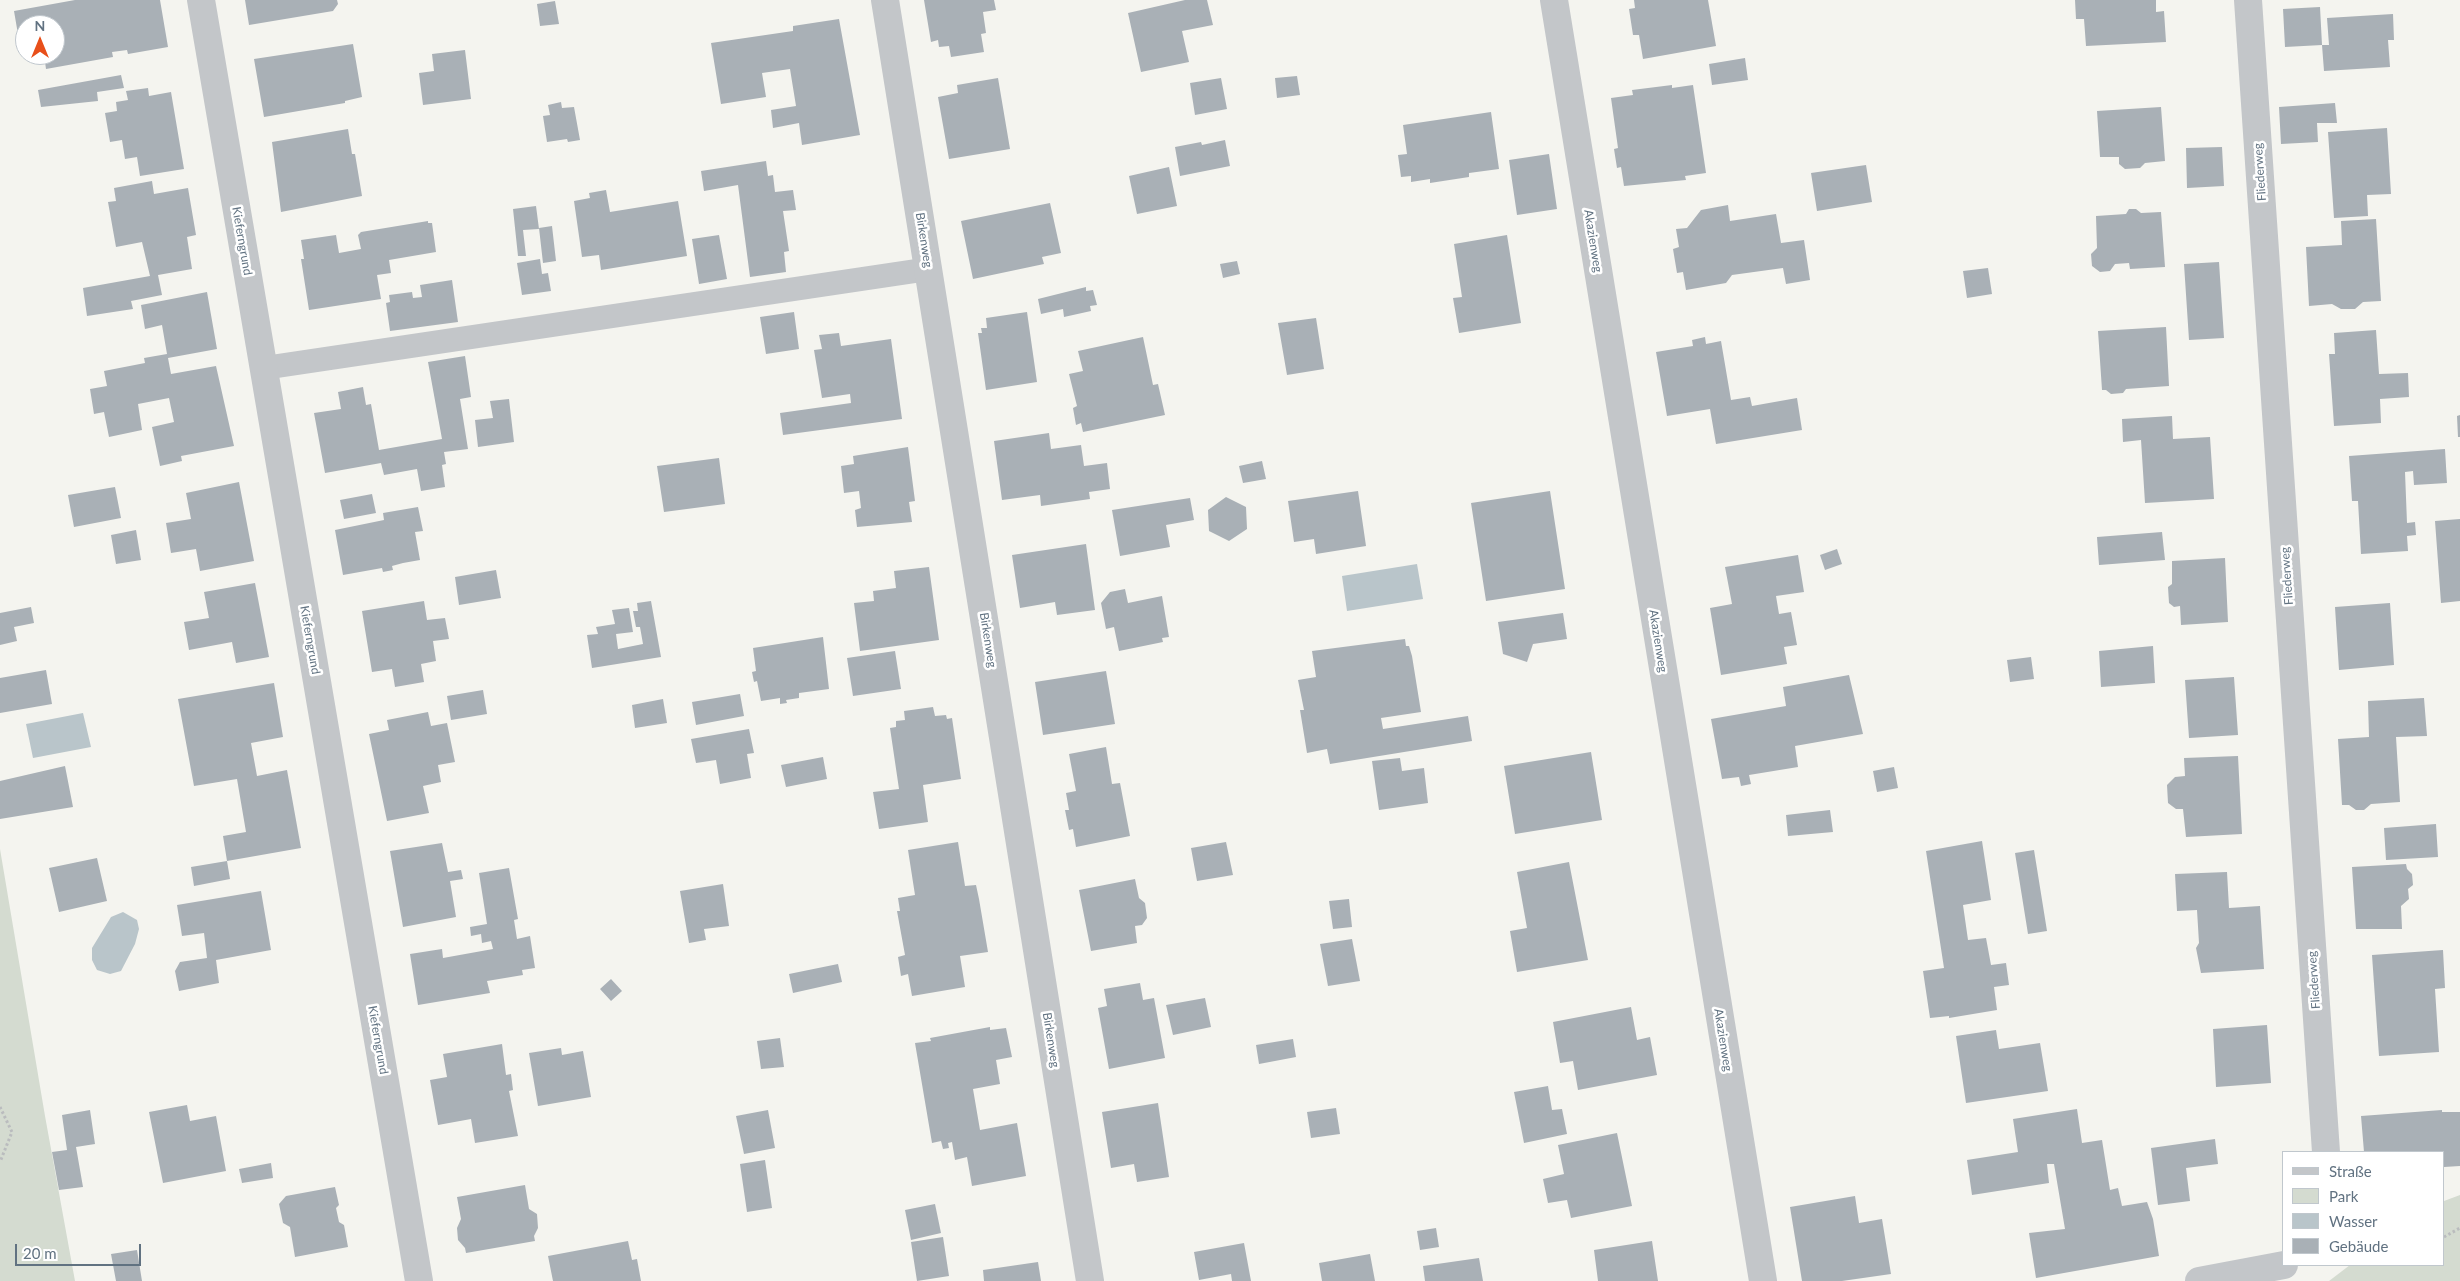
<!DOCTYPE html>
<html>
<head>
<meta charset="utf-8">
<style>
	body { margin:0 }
	#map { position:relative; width:2460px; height:1281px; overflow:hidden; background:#f4f4ef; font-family:Lato,sans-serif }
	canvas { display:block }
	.legend { position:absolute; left:2282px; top:1151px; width:162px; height:115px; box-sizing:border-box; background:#fff; border:1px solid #c0c7cd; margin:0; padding:6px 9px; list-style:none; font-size:15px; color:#617281 }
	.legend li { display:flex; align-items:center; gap:10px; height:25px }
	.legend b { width:25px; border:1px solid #c0c7cd }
	.north { position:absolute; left:15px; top:15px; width:50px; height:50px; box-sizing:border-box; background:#fff; border:1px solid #c0c7cd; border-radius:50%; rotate:0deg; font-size:14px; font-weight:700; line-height:20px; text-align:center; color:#617281 }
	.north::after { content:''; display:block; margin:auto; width:18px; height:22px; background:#e84f1a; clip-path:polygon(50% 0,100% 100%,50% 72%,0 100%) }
	.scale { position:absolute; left:15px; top:1244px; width:126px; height:22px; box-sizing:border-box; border:2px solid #617281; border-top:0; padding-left:6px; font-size:15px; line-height:18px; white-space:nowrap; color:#617281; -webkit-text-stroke:4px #fff; paint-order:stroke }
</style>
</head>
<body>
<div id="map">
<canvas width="2460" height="1281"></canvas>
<ul class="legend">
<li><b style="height:6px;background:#c3c6c9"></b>Straße</li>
<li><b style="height:14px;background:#d4dbd0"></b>Park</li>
<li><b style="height:14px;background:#b9c5ca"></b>Wasser</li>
<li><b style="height:14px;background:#a9b0b6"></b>Gebäude</li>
</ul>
<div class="north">N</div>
<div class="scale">20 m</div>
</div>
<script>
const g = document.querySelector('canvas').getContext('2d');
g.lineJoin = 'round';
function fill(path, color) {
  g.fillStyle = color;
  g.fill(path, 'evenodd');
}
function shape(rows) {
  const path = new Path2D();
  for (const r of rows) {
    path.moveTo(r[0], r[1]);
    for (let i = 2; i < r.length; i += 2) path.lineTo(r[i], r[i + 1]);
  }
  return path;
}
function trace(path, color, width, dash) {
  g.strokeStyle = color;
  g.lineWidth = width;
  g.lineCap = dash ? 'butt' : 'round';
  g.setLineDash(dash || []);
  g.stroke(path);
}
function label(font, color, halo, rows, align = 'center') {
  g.font = font + ' Lato,sans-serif';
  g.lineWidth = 5;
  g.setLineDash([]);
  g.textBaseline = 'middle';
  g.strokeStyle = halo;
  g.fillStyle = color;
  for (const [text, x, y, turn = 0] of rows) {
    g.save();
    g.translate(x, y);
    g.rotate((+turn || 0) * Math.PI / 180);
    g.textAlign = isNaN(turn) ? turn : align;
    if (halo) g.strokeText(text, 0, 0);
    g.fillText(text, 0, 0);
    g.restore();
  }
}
const green = shape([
	[0,849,45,1116,75,1281,0,1281],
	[2460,1195,2460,1281,2329,1281,2350,1265,2444,1265,2444,1201]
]);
const water = shape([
	[1417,564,1423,599,1347,611,1342,576],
	[83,713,91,747,33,758,26,724],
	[123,912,137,920,139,929,135,944,121,971,110,974,97,970,92,960,92,948,111,917]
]);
const building = shape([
	[75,0,160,0,168,47,128,54,127,50,112,52,113,57,46,69,44,55,55,55,55,25,25,25,25,52,21,52,14,11],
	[245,0,337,0,338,4,333,11,249,25],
	[924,0,994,0,996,10,983,12,986,33,981,34,984,52,951,57,949,46,939,47,938,40,931,42],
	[1185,0,1207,0,1213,25,1182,31,1189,62,1141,72,1128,13],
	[1634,0,1708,0,1716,46,1643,59,1639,35,1633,35,1629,9,1635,8],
	[2075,0,2156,0,2156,12,2164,11,2166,42,2086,46,2084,19,2076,19],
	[555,1,559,24,540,26,537,4],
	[2320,7,2322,45,2329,45,2327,18,2393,14,2394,40,2388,40,2390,67,2324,71,2322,45,2285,47,2283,9],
	[839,19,860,135,802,145,799,123,773,128,771,110,796,106,790,69,762,73,766,97,721,104,711,43,793,31,793,26],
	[353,44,362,97,345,101,345,103,264,117,254,59],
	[465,50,471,99,423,105,419,73,434,71,432,54],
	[1745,58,1748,80,1712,85,1709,64],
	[121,75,124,88,97,92,98,101,41,107,38,90],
	[1297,76,1300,95,1277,98,1275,78],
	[998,78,1010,149,949,159,938,97,958,93,957,85],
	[1221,78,1227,109,1195,115,1190,83],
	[1672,85,1672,88,1693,85,1706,173,1685,176,1686,180,1624,186,1621,167,1617,168,1614,149,1618,148,1611,98,1633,95,1632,90],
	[148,88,149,96,171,92,184,169,140,176,137,157,125,159,122,140,110,142,105,113,117,111,116,102,128,100,126,91],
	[561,102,562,108,574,107,580,140,568,142,567,139,547,142,543,116,550,115,548,105],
	[2335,103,2337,123,2317,123,2318,142,2281,144,2279,107],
	[2161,107,2165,161,2145,163,2140,168,2125,169,2119,164,2119,157,2100,157,2097,111],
	[1491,112,1499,169,1469,173,1469,177,1430,183,1430,179,1411,182,1411,176,1401,177,1398,155,1407,154,1403,125],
	[2387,128,2391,194,2367,195,2368,216,2334,218,2328,132],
	[348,129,352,154,355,154,362,196,281,212,272,142],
	[1225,140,1230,166,1180,176,1175,147,1201,142,1202,145],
	[2222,147,2224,186,2187,188,2186,148],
	[1549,154,1557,209,1517,215,1509,160],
	[766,161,768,176,773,175,775,192,793,190,796,210,783,211,789,251,784,252,786,272,750,277,738,185,704,191,701,171],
	[1866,165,1872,202,1817,211,1811,173],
	[1169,167,1177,206,1137,214,1129,176],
	[152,181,154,194,188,188,196,235,187,237,192,269,158,275,162,295,131,301,133,309,87,316,83,288,150,276,142,242,116,247,108,202,116,201,114,188],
	[606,190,610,212,678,201,687,256,601,270,599,255,582,257,574,201,590,198,589,193],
	[1050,203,1061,253,1042,257,1044,264,973,279,961,221],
	[1728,205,1730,221,1776,214,1781,243,1804,240,1810,280,1786,284,1783,268,1732,275,1726,283,1686,290,1683,272,1677,273,1673,249,1679,247,1676,229,1687,228,1701,210],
	[536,206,539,229,523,230,526,256,518,256,513,209],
	[2129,209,2136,209,2141,213,2161,212,2165,267,2130,269,2129,263,2115,264,2110,271,2100,272,2092,266,2091,254,2097,248,2096,216,2126,214],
	[2376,219,2381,301,2363,302,2355,309,2341,309,2332,304,2309,306,2306,247,2342,245,2341,221],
	[428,221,428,223,432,223,436,252,389,260,391,273,377,275,381,299,309,310,301,259,304,259,301,240,336,235,339,253,361,249,358,235,361,232],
	[552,226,556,261,543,263,539,228],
	[719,235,727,279,699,284,692,239],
	[1507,235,1521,323,1459,333,1453,298,1462,297,1454,244],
	[540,259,542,274,548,273,551,291,522,295,517,263],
	[1237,261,1240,274,1223,278,1220,264],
	[2219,262,2224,338,2189,340,2184,264],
	[1988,268,1992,294,1967,298,1963,271],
	[452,280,458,322,390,331,386,303,390,302,389,295,412,292,413,298,422,297,420,285],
	[1086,287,1086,291,1093,290,1097,305,1090,306,1091,311,1064,317,1063,309,1041,314,1038,299],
	[207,292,217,349,168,358,171,374,216,366,234,446,181,456,182,461,160,466,152,427,174,422,169,398,138,404,142,430,109,437,104,412,94,414,90,389,107,386,104,371,145,363,144,358,167,354,162,325,145,329,141,305],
	[794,312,799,349,766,354,760,317],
	[1027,312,1037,382,986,390,978,333,982,333,981,328,987,328,986,318],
	[1316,318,1324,369,1287,375,1278,323],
	[2166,327,2169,386,2126,389,2123,393,2111,394,2106,390,2102,390,2098,331],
	[2376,330,2379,374,2408,373,2409,397,2380,399,2381,423,2334,426,2329,354,2335,354,2334,333],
	[839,333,841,346,891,339,902,419,783,435,780,413,851,403,850,394,822,398,814,350,822,349,819,335],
	[1143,337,1153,385,1158,384,1165,415,1083,432,1081,423,1076,425,1073,408,1077,406,1069,374,1083,371,1078,351],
	[1705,337,1706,344,1721,341,1731,400,1750,397,1752,406,1797,398,1802,430,1716,444,1710,409,1667,416,1656,352,1693,346,1692,340],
	[465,356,471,397,460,399,468,449,444,452,446,464,442,465,445,487,421,491,417,469,384,475,381,463,325,473,314,413,341,409,338,392,363,387,366,405,371,404,379,450,442,439,428,362],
	[509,399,514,442,478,447,475,420,493,418,490,401],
	[2460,415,2460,437,2458,437,2457,416],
	[2172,416,2173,439,2210,437,2214,499,2145,503,2141,440,2123,442,2122,419],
	[1049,433,1051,449,1081,445,1084,466,1107,463,1110,489,1089,492,1090,499,1041,506,1040,495,1002,500,994,441],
	[908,447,915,501,909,502,912,522,857,527,855,510,861,508,859,491,844,493,841,466,854,464,853,456],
	[2445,449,2447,483,2414,485,2413,471,2405,472,2407,523,2415,522,2416,535,2407,536,2408,551,2361,554,2358,501,2352,501,2349,456],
	[719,458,725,504,664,512,657,466],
	[1262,461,1266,479,1243,483,1239,466],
	[239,482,254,561,200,571,196,549,171,553,166,523,191,519,186,493],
	[115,487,121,518,74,527,68,495],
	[1358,491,1366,546,1316,554,1314,539,1294,542,1288,501],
	[1550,491,1565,589,1486,601,1471,503],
	[372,494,376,513,344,519,340,500],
	[1226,497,1246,507,1247,529,1229,541,1209,531,1208,510],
	[1190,498,1194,520,1166,525,1170,547,1120,556,1112,510],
	[418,507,423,531,415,532,420,560,403,563,392,566,393,570,383,572,382,568,343,575,335,530,384,520,383,513],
	[2460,519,2460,601,2441,603,2435,521],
	[136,530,141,560,116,564,111,535],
	[2162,532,2165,560,2099,565,2097,537],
	[1086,544,1095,610,1057,615,1055,602,1020,608,1012,555],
	[1837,549,1842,564,1825,570,1820,555],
	[1798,555,1804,592,1776,596,1779,614,1791,612,1797,645,1784,647,1787,664,1721,675,1710,608,1732,604,1725,567],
	[2225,558,2228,622,2181,625,2180,606,2174,607,2169,603,2168,587,2172,584,2172,561],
	[929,567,939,640,860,651,854,603,874,601,873,591,896,588,894,571],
	[496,570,501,598,459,605,455,577],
	[255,583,269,657,236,663,232,642,189,650,184,622,209,618,204,592],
	[1125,589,1128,603,1162,596,1169,637,1162,638,1163,642,1119,651,1114,627,1106,629,1101,603,1110,592],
	[424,601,427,620,445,618,449,639,433,641,436,661,421,664,424,682,395,687,392,669,372,672,362,611],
	[651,601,661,657,592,668,587,635,598,634,596,627,615,624,612,610,629,608,633,632,616,634,618,649,643,644,640,627,636,627,633,611,638,611,637,603],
	[2390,603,2394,665,2339,670,2335,607],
	[31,607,34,623,14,627,17,641,0,645,0,613],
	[1563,613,1567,639,1533,644,1527,662,1503,654,1498,622],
	[823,637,829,689,799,693,799,698,786,700,787,703,780,704,780,698,761,701,757,681,754,682,752,672,756,671,753,648],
	[1405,639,1406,646,1409,646,1412,656,1421,712,1381,718,1383,729,1468,716,1472,741,1330,764,1327,749,1307,753,1300,710,1304,710,1298,680,1316,677,1312,651],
	[2153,646,2155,683,2101,687,2099,651],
	[895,651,901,689,853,696,847,658],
	[2031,657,2034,679,2010,682,2007,660],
	[46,670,52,704,0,713,0,678],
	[1106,671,1115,724,1043,735,1035,682],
	[1849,675,1863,734,1795,746,1798,767,1749,775,1751,784,1741,786,1739,777,1722,779,1711,719,1786,706,1783,687],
	[2234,677,2238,735,2189,738,2185,680],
	[274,683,283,737,251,743,257,776,287,770,301,848,227,861,223,836,246,832,237,779,194,786,178,699],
	[483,690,487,714,451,720,447,696],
	[740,694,744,716,696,725,692,702],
	[2424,698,2427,736,2396,737,2400,802,2371,804,2364,810,2356,810,2349,805,2342,805,2338,739,2369,737,2368,701],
	[663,699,667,723,635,728,632,705],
	[933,707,935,716,946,715,947,719,952,718,961,779,923,785,928,822,879,829,873,792,899,789,890,728,896,727,896,721,905,720,904,711],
	[428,712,431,726,447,723,455,762,438,765,441,782,423,786,429,813,387,821,369,734,389,730,387,720],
	[749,729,754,753,747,754,751,778,720,784,716,760,696,763,691,739],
	[1106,747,1112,784,1120,783,1130,836,1076,847,1073,829,1069,830,1065,810,1069,810,1066,793,1076,791,1069,754],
	[1591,752,1602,820,1515,834,1504,766],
	[2238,756,2242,834,2186,837,2183,809,2176,809,2168,803,2167,785,2175,777,2185,776,2184,758],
	[823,757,827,779,786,787,781,765],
	[1400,758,1402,771,1424,768,1428,803,1379,810,1372,761],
	[65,766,73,807,0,819,0,781],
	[1894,767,1898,788,1877,792,1873,771],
	[1830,810,1833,832,1788,836,1786,815],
	[2436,824,2438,857,2386,860,2384,828],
	[1982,841,1991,900,1963,905,1968,940,1986,938,1991,965,2006,963,2009,985,1994,987,1997,1010,1949,1018,1949,1016,1930,1018,1923,971,1944,968,1926,851],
	[958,842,965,886,976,885,979,899,988,952,960,956,965,987,912,996,908,974,901,976,898,957,905,955,897,911,900,911,898,898,915,895,908,850],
	[1226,842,1233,875,1197,881,1191,848],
	[442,843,448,872,461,870,463,879,450,881,456,917,403,927,390,851],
	[2034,850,2047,931,2028,934,2015,853],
	[97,858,107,901,59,912,49,868],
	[227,861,230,879,194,886,191,867],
	[1569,862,1588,960,1517,972,1510,931,1527,928,1517,872],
	[2406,864,2407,869,2412,874,2413,885,2408,889,2409,899,2401,906,2402,929,2356,929,2352,867],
	[509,868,518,919,514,920,517,939,530,936,535,968,522,970,523,975,487,981,490,993,418,1005,410,954,442,949,443,958,493,949,491,941,482,943,481,934,471,936,470,927,487,924,479,873],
	[2227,872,2229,908,2260,906,2264,969,2201,973,2196,948,2199,943,2197,910,2177,911,2175,874],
	[1135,879,1139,898,1145,903,1147,918,1142,925,1135,926,1137,943,1091,951,1079,890],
	[723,884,729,926,704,929,706,940,689,943,680,891],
	[261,891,271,950,216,960,219,983,179,991,175,971,180,962,207,958,204,933,182,936,177,905],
	[1349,899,1352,927,1333,929,1329,901],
	[1352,939,1360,981,1328,986,1320,944],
	[2443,950,2445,988,2435,989,2439,1052,2379,1056,2372,955],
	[838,964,842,982,793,993,789,974],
	[611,979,622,991,611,1001,600,989],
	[1140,983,1143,1000,1154,998,1165,1058,1109,1069,1098,1008,1107,1006,1104,989],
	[1205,998,1211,1027,1173,1035,1166,1005],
	[1631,1007,1637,1040,1650,1037,1657,1075,1578,1090,1573,1061,1560,1063,1553,1022],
	[2267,1025,2271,1083,2216,1087,2213,1029],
	[990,1027,990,1030,1006,1028,1012,1057,996,1060,1000,1084,973,1089,980,1130,1017,1123,1026,1176,972,1186,967,1157,955,1160,952,1142,948,1143,949,1148,943,1149,941,1141,932,1143,915,1043,931,1041,930,1038],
	[1996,1030,1999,1049,2040,1043,2048,1091,1966,1103,1956,1036],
	[780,1038,784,1067,761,1069,757,1041],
	[1293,1039,1296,1057,1259,1064,1256,1045],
	[502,1044,506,1075,511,1074,513,1090,509,1091,518,1136,475,1143,471,1119,438,1125,430,1080,447,1077,443,1054],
	[561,1048,562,1055,583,1051,591,1097,538,1106,529,1053],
	[1548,1086,1552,1110,1562,1109,1567,1134,1524,1143,1514,1092],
	[1158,1103,1169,1177,1137,1182,1134,1164,1111,1168,1102,1112],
	[187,1105,190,1121,216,1116,226,1171,163,1183,149,1112],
	[1336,1108,1340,1134,1311,1138,1307,1112],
	[2077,1109,2082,1143,2102,1140,2110,1190,2118,1188,2122,1206,2147,1202,2153,1219,2159,1256,2036,1278,2029,1233,2065,1229,2054,1164,2047,1164,2049,1183,1972,1195,1967,1160,2018,1152,2013,1119],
	[90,1110,95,1144,76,1147,83,1187,59,1190,52,1152,67,1150,62,1115],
	[768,1110,775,1148,744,1154,736,1116],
	[2442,1110,2442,1112,2460,1112,2460,1166,2444,1167,2444,1152,2364,1152,2361,1116],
	[1617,1133,1632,1206,1571,1218,1567,1200,1548,1203,1543,1179,1564,1174,1558,1145],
	[2215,1139,2218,1164,2186,1168,2190,1201,2158,1205,2151,1148],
	[765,1160,772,1208,747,1212,740,1164],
	[271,1163,273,1178,242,1183,239,1169],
	[525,1185,529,1209,537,1214,538,1228,534,1236,535,1241,466,1253,465,1248,458,1240,457,1228,461,1219,457,1197],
	[335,1187,339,1205,336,1208,339,1222,344,1225,348,1247,295,1257,290,1227,283,1223,279,1204,286,1196],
	[1855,1196,1859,1223,1882,1219,1891,1274,1842,1281,1802,1281,1790,1207],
	[935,1204,941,1233,911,1240,905,1210],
	[1436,1228,1439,1247,1420,1250,1417,1231],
	[943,1237,949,1276,917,1281,911,1242],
	[628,1241,632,1260,637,1259,641,1281,553,1281,548,1256],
	[1652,1241,1658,1281,1598,1281,1594,1250],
	[1244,1243,1251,1281,1232,1281,1231,1274,1199,1280,1194,1252],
	[137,1250,142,1281,116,1281,111,1254],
	[1370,1254,1375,1281,1322,1281,1319,1263],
	[1479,1258,1483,1281,1425,1281,1423,1266],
	[1038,1262,1041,1281,984,1281,983,1270]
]);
const path = shape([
	[0,1107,12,1132,0,1162],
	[2444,1237,2460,1228]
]);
const lane = shape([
	[264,368,929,269]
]);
const street = shape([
	[201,0,419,1281],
	[885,0,1090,1281],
	[1554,0,1763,1281],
	[2248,0,2326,1152],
	[2199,1281,2284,1265]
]);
const streetNames = [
	["Fliederweg",2260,172,-94],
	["Birkenweg",924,240,81],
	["Kieferngrund",242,241,80],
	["Akazienweg",1593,241,81],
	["Fliederweg",2287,576,-94],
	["Kieferngrund",310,640,80],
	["Birkenweg",988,640,81],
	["Akazienweg",1658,641,81],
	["Fliederweg",2314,980,-94],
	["Kieferngrund",378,1040,80],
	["Birkenweg",1051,1040,81],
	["Akazienweg",1723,1040,81]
];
fill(green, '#d4dbd0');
fill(water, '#b9c5ca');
fill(building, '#a9b0b6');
trace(path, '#babcbe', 3, [2.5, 2.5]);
trace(lane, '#c3c6c9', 24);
trace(street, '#c3c6c9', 28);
label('12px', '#617281', '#fff', streetNames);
</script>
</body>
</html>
